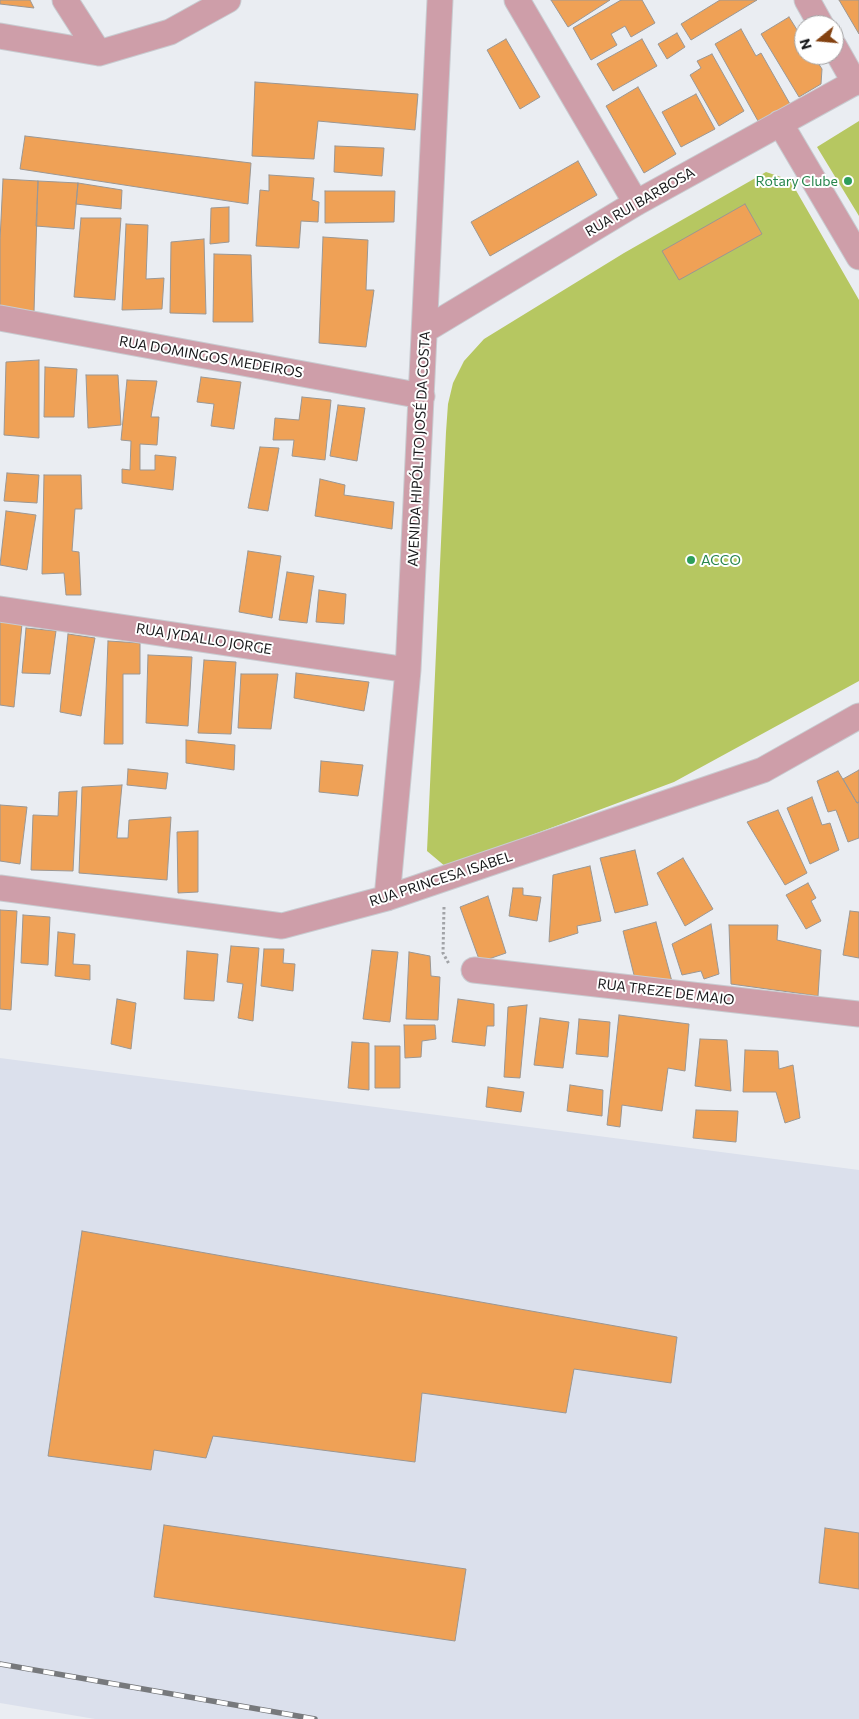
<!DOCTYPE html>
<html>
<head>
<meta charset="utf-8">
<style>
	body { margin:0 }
	#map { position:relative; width:859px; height:1719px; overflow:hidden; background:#eaedf2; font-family:Commissioner,sans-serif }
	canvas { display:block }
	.north { position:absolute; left:794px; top:15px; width:50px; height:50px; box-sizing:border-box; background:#fff; border:1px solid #a3a3a4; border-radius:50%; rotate:253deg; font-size:14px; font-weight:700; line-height:20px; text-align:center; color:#18191b }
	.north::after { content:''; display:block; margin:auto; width:18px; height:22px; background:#844211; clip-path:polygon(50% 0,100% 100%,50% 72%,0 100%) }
</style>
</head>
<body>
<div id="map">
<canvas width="859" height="1719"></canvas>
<div class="north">N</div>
</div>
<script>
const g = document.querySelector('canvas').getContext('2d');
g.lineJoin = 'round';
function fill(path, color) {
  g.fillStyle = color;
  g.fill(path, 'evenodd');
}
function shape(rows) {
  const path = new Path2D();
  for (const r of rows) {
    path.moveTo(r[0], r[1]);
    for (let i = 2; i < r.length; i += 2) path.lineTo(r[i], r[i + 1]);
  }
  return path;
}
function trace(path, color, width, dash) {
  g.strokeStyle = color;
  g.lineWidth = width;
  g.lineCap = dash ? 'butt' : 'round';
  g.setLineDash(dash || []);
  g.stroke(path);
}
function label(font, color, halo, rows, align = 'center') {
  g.font = font + ' Commissioner,sans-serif';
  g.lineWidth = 4;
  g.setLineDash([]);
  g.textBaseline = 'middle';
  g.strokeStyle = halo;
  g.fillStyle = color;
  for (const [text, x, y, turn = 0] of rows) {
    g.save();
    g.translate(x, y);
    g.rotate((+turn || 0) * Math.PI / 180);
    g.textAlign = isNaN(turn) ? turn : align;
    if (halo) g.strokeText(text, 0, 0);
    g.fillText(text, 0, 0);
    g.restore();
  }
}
const built = shape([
	[0,1058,859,1170,859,1719,95,1719,0,1703]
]);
const green = shape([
	[859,121,859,216,817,147],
	[766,172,790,180,859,300,859,681,674,782,446,867,427,851,446,432,448,404,453,383,464,361,484,339,624,253]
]);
const building = shape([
	[0,0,30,0,34,8,0,4,0,0],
	[551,0,610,0,568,27,551,0],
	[621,0,642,0,655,23,631,37,625,26,611,34,617,45,591,60,573,28,621,0],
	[720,0,757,0,691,40,681,24,720,0],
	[839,0,859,0,859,34,839,0],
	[789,17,804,41,804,55,813,55,822,69,821,84,799,97,761,34,789,17],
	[741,29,756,56,761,53,790,104,758,121,715,44,741,29],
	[677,33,685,47,667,59,658,44,677,33],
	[506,39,540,97,520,109,487,50,506,39],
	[642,39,657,66,613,91,597,64,642,39],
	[712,54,744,111,719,126,690,75,701,68,697,61,712,54],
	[255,82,418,94,415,130,318,121,314,159,252,156,255,82],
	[638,87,676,154,644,173,606,106,638,87],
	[696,94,715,129,681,147,662,112,696,94],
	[25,136,251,163,248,204,20,169,25,136],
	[335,146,384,148,382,176,334,172,335,146],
	[578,161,597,195,490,256,471,222,578,161],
	[269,175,314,178,312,200,319,202,318,222,301,221,299,248,256,246,260,190,269,191,269,175],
	[3,179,38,181,34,312,0,306,0,240,3,179],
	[38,181,78,183,74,229,36,226,38,181],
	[78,183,122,190,121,209,76,204,78,183],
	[325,191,395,191,394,222,325,223,325,191],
	[745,204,762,234,679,280,662,251,745,204],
	[229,207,229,242,210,244,211,208,229,207],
	[81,218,121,218,115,300,74,297,81,218],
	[126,224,148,225,146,279,164,278,162,309,122,310,126,224],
	[323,237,368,240,366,290,374,290,366,347,319,343,323,237],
	[204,239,206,314,170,313,171,242,204,239],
	[214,254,251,255,253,322,213,322,214,254],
	[39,360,39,438,4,435,6,362,39,360],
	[45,367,77,369,74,417,44,417,45,367],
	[86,375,118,375,121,425,88,428,86,375],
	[201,377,241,382,234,429,211,426,214,404,197,402,201,377],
	[127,380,157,381,151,417,159,417,157,445,140,444,140,470,155,470,155,455,176,457,173,490,122,483,122,469,130,470,131,441,121,440,127,380],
	[302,397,331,400,325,460,292,456,294,440,273,440,275,418,299,420,302,397],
	[338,405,365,408,357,461,330,456,338,405],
	[260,447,279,448,268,511,248,508,260,447],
	[7,473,39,475,37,503,4,501,7,473],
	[44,475,81,475,82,509,75,509,72,551,79,552,81,595,66,595,64,573,42,574,44,475],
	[320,479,345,485,344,495,394,502,392,529,315,516,320,479],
	[6,511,36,515,27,570,0,565,6,511],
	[248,551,281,556,272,618,239,612,248,551],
	[287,572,314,576,307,623,279,620,287,572],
	[319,590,346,594,344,624,316,622,319,590],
	[0,622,22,624,14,707,0,705,0,622],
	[26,628,56,631,50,674,22,673,26,628],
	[68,634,95,638,81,716,60,712,68,634],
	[108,641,140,643,140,674,123,674,123,744,104,744,108,641],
	[148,655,192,657,188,726,146,723,148,655],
	[204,660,236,662,231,734,198,733,204,660],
	[296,673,369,682,364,711,294,698,296,673],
	[241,674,278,674,271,729,238,728,241,674],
	[186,740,235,745,234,770,186,763,186,740],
	[321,761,363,765,358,796,319,792,321,761],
	[128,769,168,773,166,789,127,785,128,769],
	[859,770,859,802,857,803,843,779,859,770],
	[838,771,857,803,859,802,859,838,848,842,836,810,828,812,817,781,838,771],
	[122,785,117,838,128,838,129,820,171,817,167,880,79,873,82,787,122,785],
	[77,791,73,871,31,870,33,815,58,816,59,792,77,791],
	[812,797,822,825,830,823,839,850,810,864,787,808,812,797],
	[0,805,27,807,20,864,0,861,0,805],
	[778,810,807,873,785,885,747,822,778,810],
	[198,831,198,892,178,893,177,832,198,831],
	[635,850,648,905,615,913,600,858,635,850],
	[683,858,713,909,685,926,657,873,683,858],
	[590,866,601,921,577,926,578,933,549,942,553,875,590,866],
	[808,883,816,898,811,901,821,921,806,929,786,895,808,883],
	[513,888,523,888,523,895,541,897,537,921,509,916,513,888],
	[488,896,506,953,480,962,460,907,488,896],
	[0,910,17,911,11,1010,0,1009,0,910],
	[850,911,859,912,859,958,843,955,850,911],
	[23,915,50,917,48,965,21,963,23,915],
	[656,922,674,989,637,987,623,931,656,922],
	[711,924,719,974,704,979,701,971,682,975,672,944,711,924],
	[729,925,778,925,777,940,821,950,818,996,731,984,729,925],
	[58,932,75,934,73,964,90,965,90,980,55,976,58,932],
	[231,946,259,948,253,1021,238,1018,243,984,227,982,231,946],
	[264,949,284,949,283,963,295,964,293,991,261,986,264,949],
	[372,950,398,952,390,1022,363,1019,372,950],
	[187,951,218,954,214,1001,184,999,187,951],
	[409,952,430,956,431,976,440,977,438,1020,406,1019,409,952],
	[117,999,136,1003,131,1049,111,1044,117,999],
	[458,999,494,1004,494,1026,487,1026,485,1046,452,1042,458,999],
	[527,1005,520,1078,504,1077,508,1007,527,1005],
	[619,1015,689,1024,685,1071,668,1068,662,1111,622,1105,620,1127,607,1125,619,1015],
	[540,1018,569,1022,563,1068,534,1065,540,1018],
	[579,1019,610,1022,608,1057,576,1054,579,1019],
	[404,1025,435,1025,436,1039,422,1041,421,1057,405,1058,404,1025],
	[700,1039,727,1040,731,1091,695,1086,700,1039],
	[352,1042,369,1043,369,1090,348,1088,352,1042],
	[375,1046,400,1046,400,1088,375,1088,375,1046],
	[745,1050,778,1051,779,1069,793,1065,800,1118,785,1123,776,1092,743,1092,745,1050],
	[570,1085,603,1090,602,1116,567,1111,570,1085],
	[488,1087,524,1092,521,1112,486,1107,488,1087],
	[696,1110,738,1111,736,1142,693,1138,696,1110],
	[82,1231,677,1337,671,1383,574,1369,566,1413,422,1393,415,1462,213,1436,206,1458,154,1450,151,1470,48,1456,82,1231],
	[164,1525,466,1569,455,1641,154,1597,164,1525],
	[825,1528,859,1533,859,1589,819,1583,825,1528]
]);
const path = shape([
	[444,907,443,953,449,964]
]);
const minor = shape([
	[65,0,99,53],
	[517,0,636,203],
	[807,0,821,25],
	[0,36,99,53,170,32,228,0],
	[834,46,855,83],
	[780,123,859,257],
	[0,318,422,396],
	[425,330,636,203,859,80],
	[0,609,408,670],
	[0,888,282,926,387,898,763,770,859,716],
	[387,898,408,670,440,0],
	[474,970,859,1014]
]);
const rail = shape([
	[0,1664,315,1719]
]);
const markers = [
	[848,181,5,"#2e9e5b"],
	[691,560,5,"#2e9e5b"]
];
const leisureNames = [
	["Rotary Clube",838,181],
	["ACCO",701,560,"left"]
];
const streetNames = [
	["RUA RUI BARBOSA",640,202,-30],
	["RUA DOMINGOS MEDEIROS",211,357,10],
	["AVENIDA HIPÓLITO JOSÉ DA COSTA",419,449,-87],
	["RUA JYDALLO JORGE",204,639,9],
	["RUA PRINCESA ISABEL",441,879,-18],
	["RUA TREZE DE MAIO",666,992,7]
];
fill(built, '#dbe0ec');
fill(green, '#b6c761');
fill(building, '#efa156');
trace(building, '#9b9793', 1);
trace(minor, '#c8cbd0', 27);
trace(path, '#a1a3a7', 3, [2.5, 2.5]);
trace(minor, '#ce9ea9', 25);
trace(rail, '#77797c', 5.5);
trace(rail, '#fff', 4, [11]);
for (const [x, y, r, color] of markers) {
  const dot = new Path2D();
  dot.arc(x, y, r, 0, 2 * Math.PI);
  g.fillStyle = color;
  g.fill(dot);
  trace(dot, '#fff', 2);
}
label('14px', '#27864d', '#fff', leisureNames, 'right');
label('14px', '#18191b', '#fff', streetNames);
</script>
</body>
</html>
